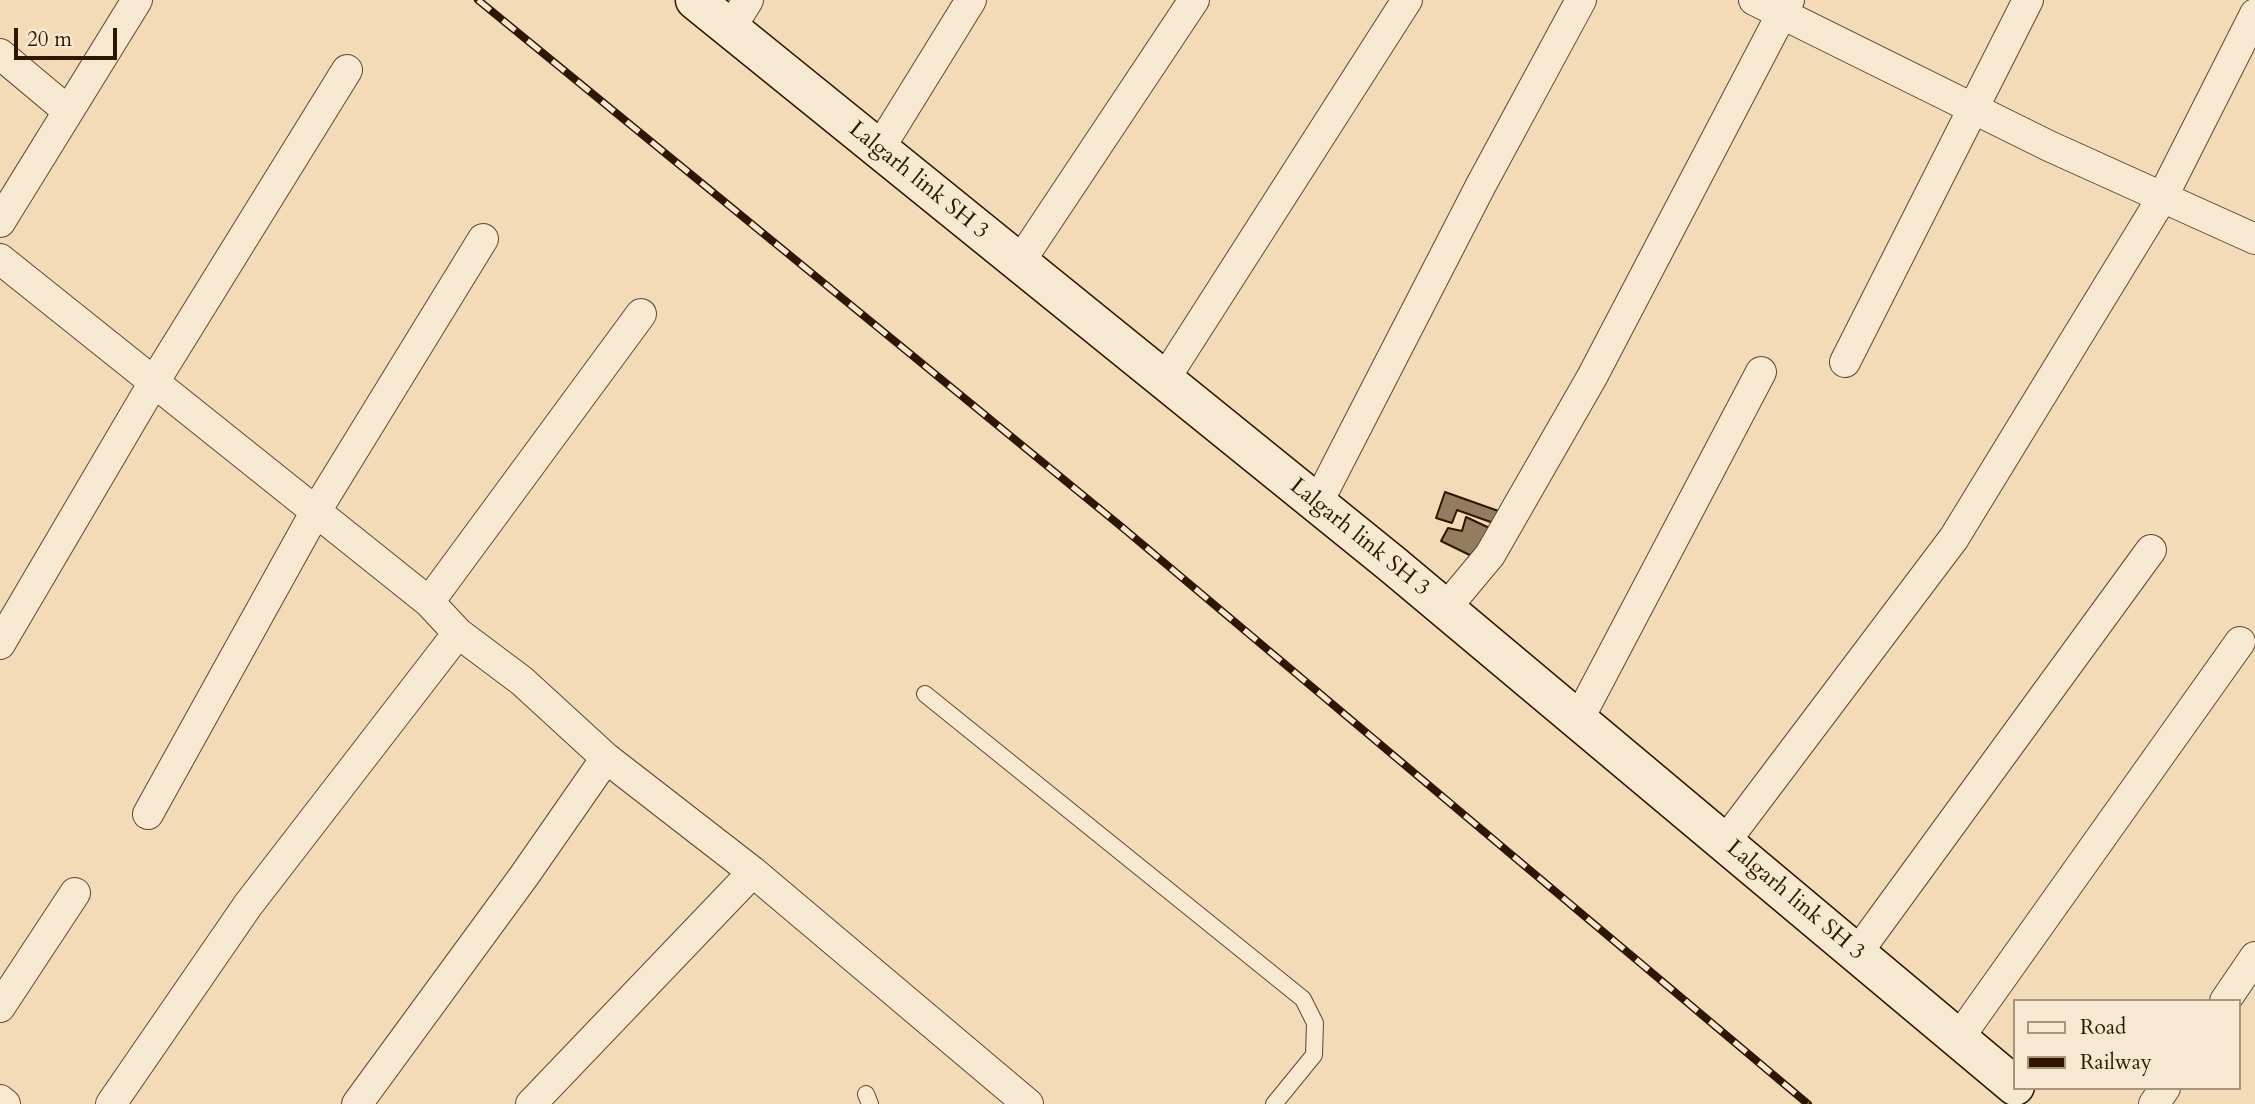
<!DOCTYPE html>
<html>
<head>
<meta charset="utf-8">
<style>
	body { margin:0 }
	#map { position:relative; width:2255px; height:1104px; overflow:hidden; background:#f3dbb8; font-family:Cardo,serif }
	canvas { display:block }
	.legend { position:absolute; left:2013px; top:999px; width:228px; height:91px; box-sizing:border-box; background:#f7e8d1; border:2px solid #a7947d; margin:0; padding:9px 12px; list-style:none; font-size:21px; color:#2e1600 }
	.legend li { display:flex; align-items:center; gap:14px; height:35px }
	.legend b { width:35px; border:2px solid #a7947d }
	.scale { position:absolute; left:14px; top:28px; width:103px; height:32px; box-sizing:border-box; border:4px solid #2e1600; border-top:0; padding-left:9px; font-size:21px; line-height:24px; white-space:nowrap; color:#2e1600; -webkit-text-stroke:5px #f7e8d1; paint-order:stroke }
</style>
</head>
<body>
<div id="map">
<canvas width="2255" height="1104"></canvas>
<ul class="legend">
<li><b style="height:9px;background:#f7e8d1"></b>Road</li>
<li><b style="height:9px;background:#2e1600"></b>Railway</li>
</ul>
<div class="scale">20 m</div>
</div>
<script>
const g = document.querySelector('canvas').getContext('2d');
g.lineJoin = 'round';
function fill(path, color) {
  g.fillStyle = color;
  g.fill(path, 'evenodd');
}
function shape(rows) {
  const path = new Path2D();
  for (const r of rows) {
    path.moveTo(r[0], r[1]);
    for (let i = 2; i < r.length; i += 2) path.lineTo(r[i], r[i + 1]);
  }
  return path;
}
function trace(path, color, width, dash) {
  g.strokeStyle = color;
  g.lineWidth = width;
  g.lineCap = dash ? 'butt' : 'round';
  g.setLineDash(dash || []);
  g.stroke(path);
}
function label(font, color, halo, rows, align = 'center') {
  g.font = font + ' Cardo,serif';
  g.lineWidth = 5;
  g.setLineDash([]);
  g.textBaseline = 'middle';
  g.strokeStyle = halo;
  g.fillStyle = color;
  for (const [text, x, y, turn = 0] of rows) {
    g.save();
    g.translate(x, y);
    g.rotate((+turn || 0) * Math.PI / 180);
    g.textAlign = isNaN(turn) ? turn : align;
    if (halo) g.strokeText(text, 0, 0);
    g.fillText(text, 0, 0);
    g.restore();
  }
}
const building = shape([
	[1445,492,1504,513,1499,525,1457,510,1452,523,1436,518,1445,492],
	[1466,517,1498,532,1484,562,1441,541,1448,528,1462,531,1466,517]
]);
const lane = shape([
	[925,694,1303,999,1315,1023,1314,1055,1274,1104],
	[866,1094,870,1104]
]);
const street = shape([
	[1754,0,2049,146,2255,239],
	[730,29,748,0],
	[0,54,68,111],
	[879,149,971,0],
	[0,222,137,0],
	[0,259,429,602,458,633,522,681,606,758,753,872,1028,1104],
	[1019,263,1194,0],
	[1845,362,2028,0],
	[1164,380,1407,0],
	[1317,504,1481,185,1581,0],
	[429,602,641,314],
	[1445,609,1490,555,1592,377,1789,0],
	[0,644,154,382,347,70],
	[1577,722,1761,372],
	[148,814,316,511,483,239],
	[1724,843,1954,538,2162,198,2255,14],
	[1857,953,2151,550],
	[2225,1001,2255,957],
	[0,1007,75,893],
	[1958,1039,2240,642],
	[0,1100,5,1104],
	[111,1104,248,905,458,633],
	[357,1104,524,876,606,758],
	[531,1104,753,872],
	[2154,1104,2165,1088]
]);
const secondary = shape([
	[695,0,1392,564,2015,1086]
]);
const rail = shape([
	[478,0,1123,528,1808,1104]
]);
const streetNames = [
	["Lalgarh link SH 3",918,181,39],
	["Lalgarh link SH 3",1359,538,39],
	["Lalgarh link SH 3",1795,901,40]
];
fill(building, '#947c60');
trace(building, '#2e1600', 2);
trace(lane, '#5f472e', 18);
trace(street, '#5f472e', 32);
trace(secondary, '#2e1600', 41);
trace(lane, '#f7e8d1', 16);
trace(street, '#f7e8d1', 30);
trace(secondary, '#f7e8d1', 38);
trace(rail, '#2e1600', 8);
trace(rail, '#f7e8d1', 5, [16]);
label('23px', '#2e1600', '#f7e8d1', streetNames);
</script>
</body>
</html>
